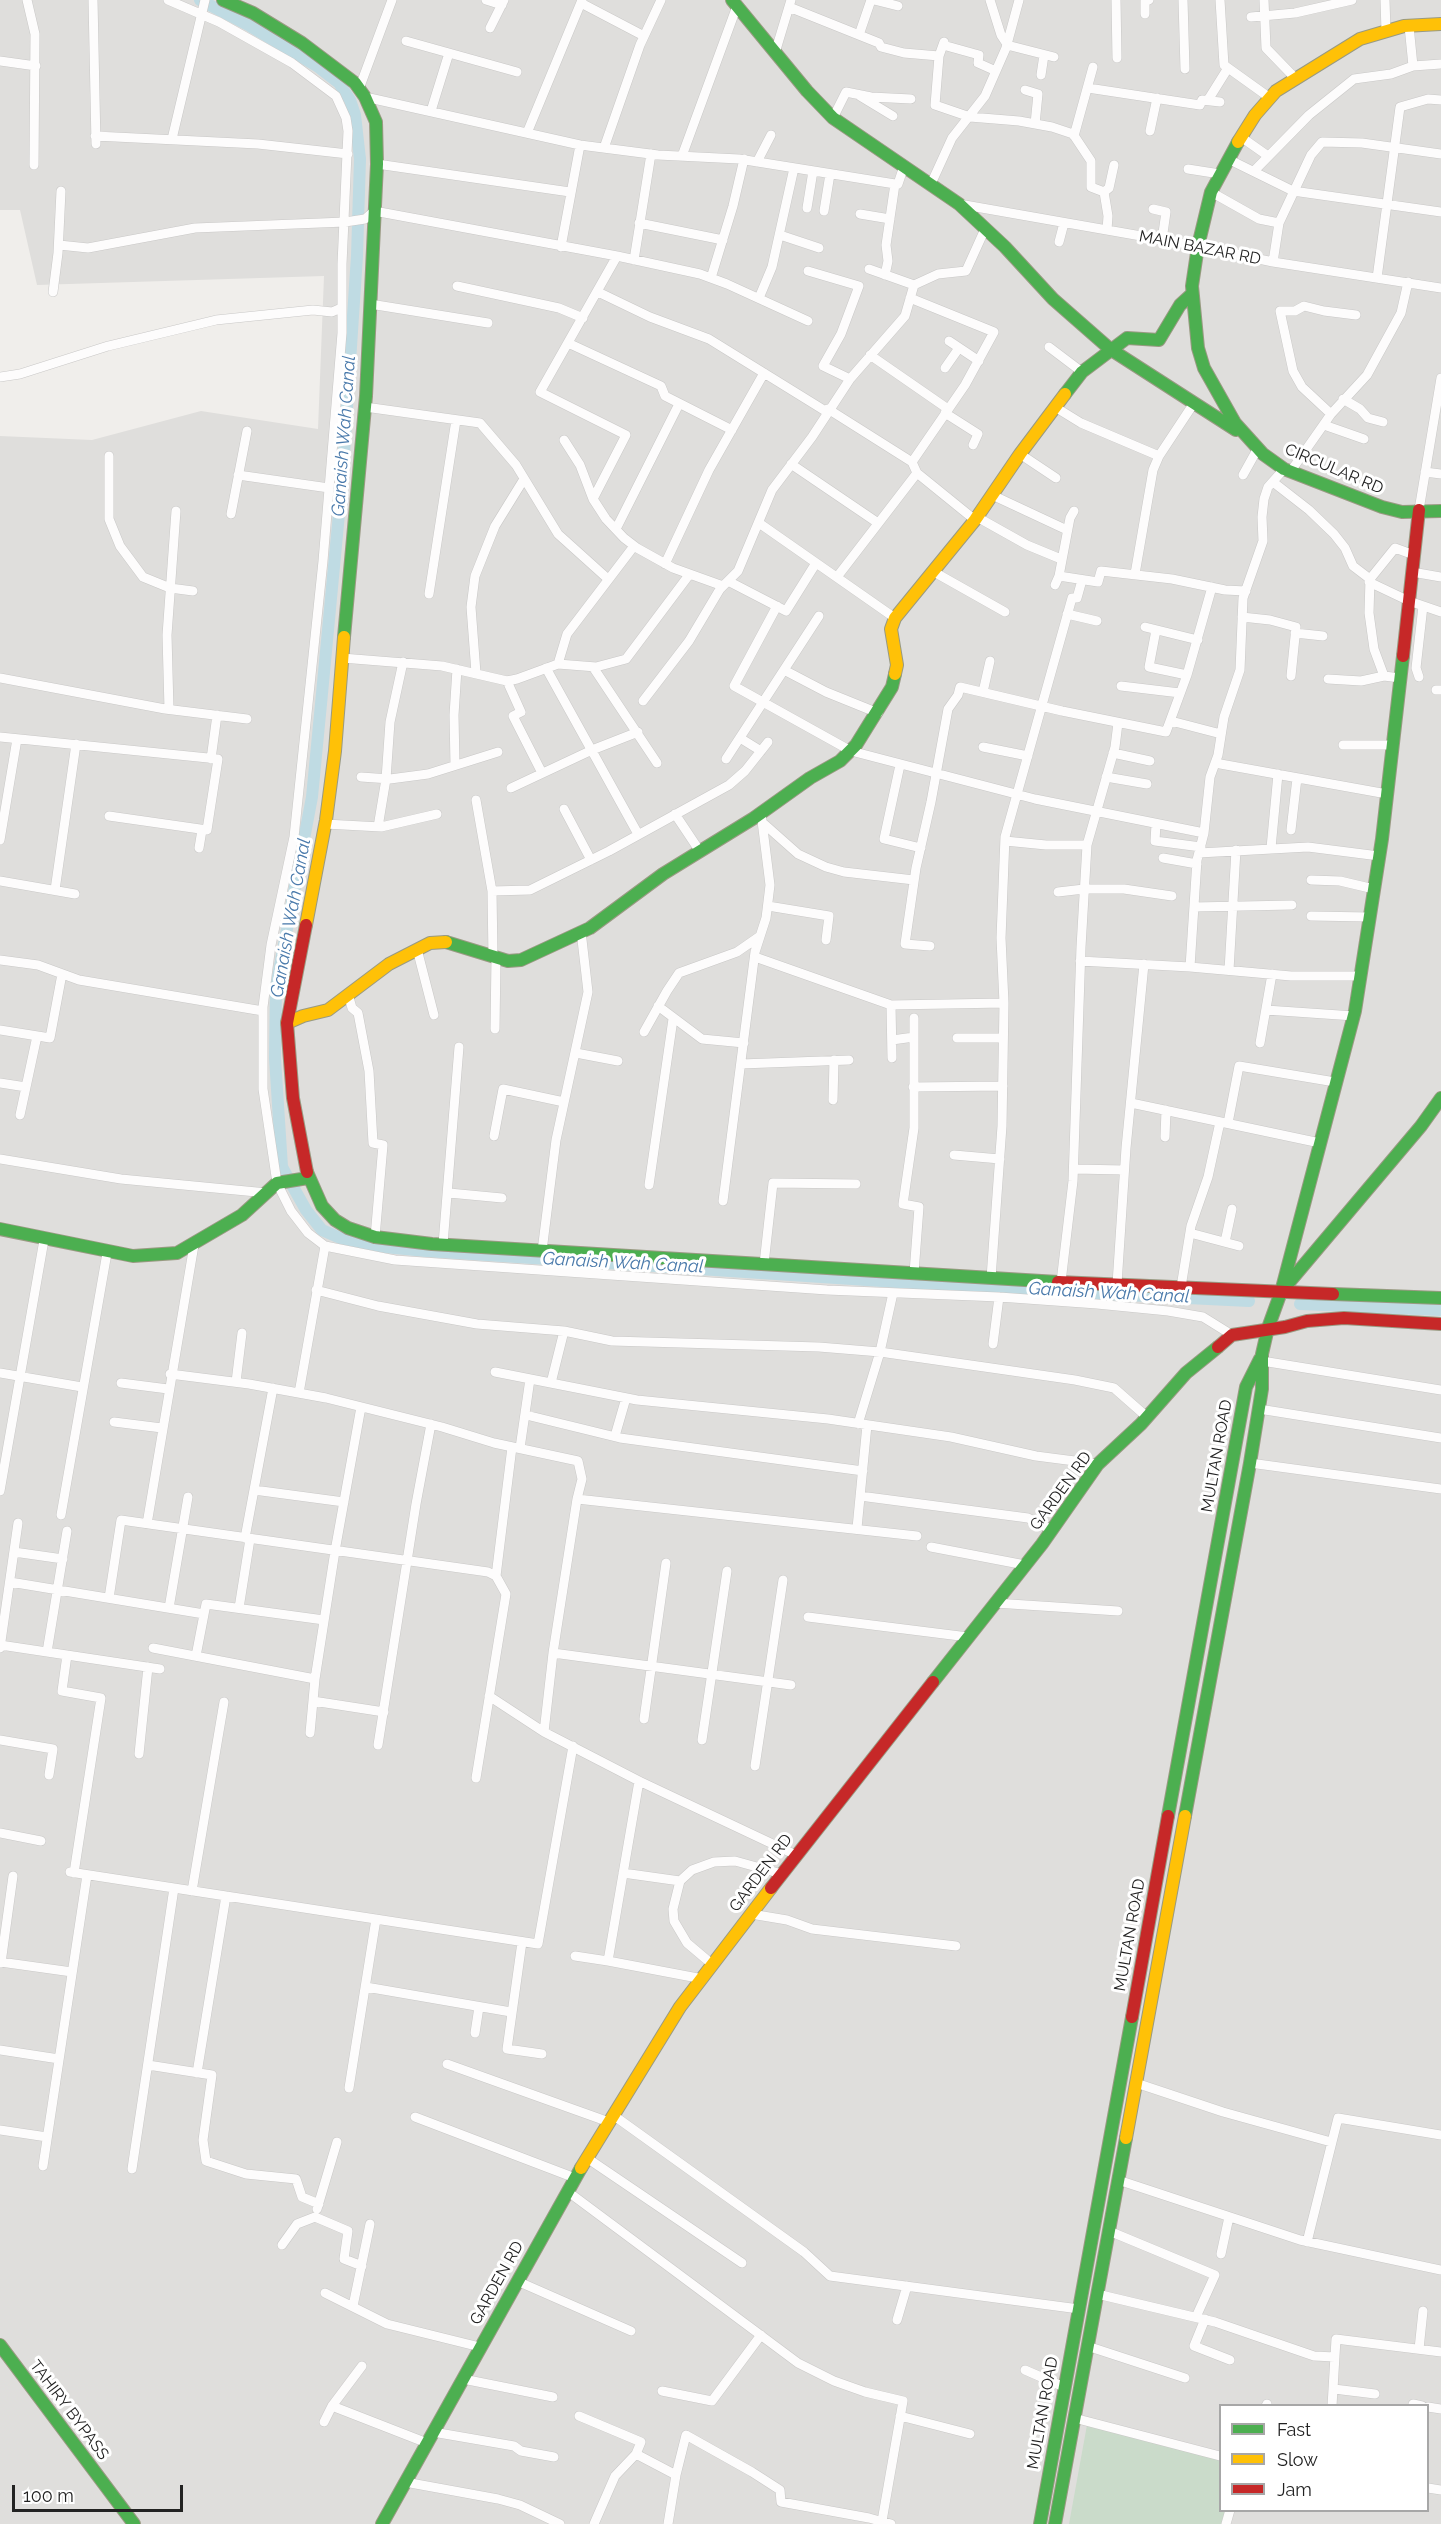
<!DOCTYPE html>
<html>
<head>
<meta charset="utf-8">
<style>
	body { margin:0 }
	#map { position:relative; width:1441px; height:2524px; overflow:hidden; background:#f0eeeb; font-family:Raleway,sans-serif }
	canvas { display:block }
	.legend { position:absolute; left:1219px; top:2404px; width:210px; height:108px; box-sizing:border-box; background:#fff; border:2px solid #a7a7a7; margin:0; padding:8px 10px; list-style:none; font-size:18px; color:#222 }
	.legend li { display:flex; align-items:center; gap:12px; height:30px }
	.legend b { width:30px; border:2px solid #a7a7a7 }
	.scale { position:absolute; left:12px; top:2485px; width:171px; height:27px; box-sizing:border-box; border:3px solid #222; border-top:0; padding-left:8px; font-size:18px; line-height:21px; white-space:nowrap; color:#222; -webkit-text-stroke:4px #fff; paint-order:stroke }
</style>
</head>
<body>
<div id="map">
<canvas width="1441" height="2524"></canvas>
<ul class="legend">
<li><b style="height:8px;background:#4caf50"></b>Fast</li>
<li><b style="height:8px;background:#ffc107"></b>Slow</li>
<li><b style="height:8px;background:#c62828"></b>Jam</li>
</ul>
<div class="scale">100 m</div>
</div>
<script>
const g = document.querySelector('canvas').getContext('2d');
g.lineJoin = 'round';
function fill(path, color) {
  g.fillStyle = color;
  g.fill(path, 'evenodd');
}
function shape(rows) {
  const path = new Path2D();
  for (const r of rows) {
    path.moveTo(r[0], r[1]);
    for (let i = 2; i < r.length; i += 2) path.lineTo(r[i], r[i + 1]);
  }
  return path;
}
function trace(path, color, width, dash) {
  g.strokeStyle = color;
  g.lineWidth = width;
  g.lineCap = dash ? 'butt' : 'round';
  g.setLineDash(dash || []);
  g.stroke(path);
}
function label(font, color, halo, rows, align = 'center') {
  g.font = font + ' Raleway,sans-serif';
  g.lineWidth = 6;
  g.setLineDash([]);
  g.textBaseline = 'middle';
  g.strokeStyle = halo;
  g.fillStyle = color;
  for (const [text, x, y, turn = 0] of rows) {
    g.save();
    g.translate(x, y);
    g.rotate((+turn || 0) * Math.PI / 180);
    g.textAlign = isNaN(turn) ? turn : align;
    if (halo) g.strokeText(text, 0, 0);
    g.fillText(text, 0, 0);
    g.restore();
  }
}
const residential = shape([
	[0,0,1441,0,1441,2524,0,2524,0,436,92,440,201,411,318,429,324,276,37,285,20,210,0,210],
	[1220,2406,1428,2406,1428,2510,1220,2510]
]);
const cemetery = shape([
	[1087,2425,1220,2460,1220,2510,1226,2511,1223,2524,1069,2524]
]);
const canal = shape([
	[200,0,250,26,317,66,339,83,350,100,355,115,360,159,357,256,342,482,321,704,312,797,276,987,275,1058,282,1167,306,1210,322,1230,354,1244,426,1251,1004,1289,1249,1301],
	[1300,1304,1441,1310]
]);
const street = shape([
	[27,0,35,34,34,165],
	[93,0,96,144],
	[168,0,219,22,292,63,336,96,346,118,348,131,342,264,342,333,323,561,294,837,271,945,263,1007,263,1089,277,1183,291,1211,308,1233,325,1246,395,1260,827,1290,999,1297,1097,1304,1168,1311,1203,1317,1232,1335],
	[486,0,502,5],
	[874,0,898,6],
	[990,0,1001,35,1007,44],
	[1116,0,1117,58],
	[1183,0,1185,69],
	[1220,0,1224,65,1270,98],
	[1264,0,1266,48,1295,78],
	[1385,0,1386,31],
	[581,3,644,36],
	[789,7,879,43,881,47,904,53,939,56],
	[1145,14,1145,1,1149,0],
	[1251,17,1295,13,1352,0],
	[1409,26,1413,66],
	[490,28,504,0],
	[859,35,871,0],
	[406,41,517,72],
	[944,42,939,56,935,105,970,117,1019,121,1052,127,1073,134,1091,161,1091,187,1104,192,1108,216,1107,230],
	[943,45,979,55,978,63,996,71],
	[1007,45,1054,57],
	[775,53,791,0],
	[0,61,36,66],
	[1041,75,1044,55],
	[1088,88,1200,105,1202,100,1220,102],
	[359,89,392,0],
	[1025,90,1038,94,1035,124],
	[860,96,893,116],
	[365,97,580,145,658,155,739,159,895,184],
	[1208,100,1228,68],
	[431,111,449,53],
	[833,118,846,92,871,97,911,99],
	[1150,131,1157,98],
	[527,133,582,0],
	[95,136,258,144,348,154],
	[1074,136,1093,67],
	[1241,137,1268,156],
	[172,139,205,0],
	[604,148,640,45,661,0],
	[682,156,737,6],
	[1228,159,1293,191,1441,212],
	[757,162,771,135],
	[377,164,570,192],
	[1188,169,1220,174],
	[1254,171,1309,115,1354,79,1391,74,1413,66,1441,64],
	[931,184,952,138,985,96,1006,48,1019,0],
	[1104,192,1109,188,1114,165],
	[1211,192,1259,219,1279,223],
	[959,204,1198,246,1273,262,1441,288],
	[807,208,813,171],
	[1153,209,1166,212,1162,240],
	[824,211,830,174],
	[860,214,890,219],
	[639,223,723,240],
	[780,235,819,248],
	[1059,242,1064,223],
	[59,245,88,248,195,228,345,222,365,219,374,211,617,256,700,274,727,284,808,321],
	[561,247,580,145],
	[634,260,651,154],
	[1273,262,1279,223,1311,155,1322,142,1362,143,1441,154],
	[869,269,914,285,938,274,966,271,985,229],
	[808,271,859,286,841,334,823,366,850,379],
	[885,275,888,261,886,245,895,184,898,184,904,166],
	[711,278,733,206,744,159],
	[1377,278,1400,107,1428,99,1441,100],
	[457,286,559,308,583,318],
	[53,292,58,253,61,191],
	[598,292,650,317,709,339,827,412],
	[759,298,772,267,794,168],
	[910,298,994,332,965,385,912,462],
	[370,304,488,323],
	[949,341,979,361],
	[568,343,661,386,665,396,732,430],
	[1049,347,1082,372],
	[870,355,948,409],
	[945,368,959,348],
	[0,377,20,374,108,346,216,320,313,310,332,312,341,308],
	[1343,399,1360,409,1368,418,1383,422],
	[365,407,480,423,516,465,558,534,608,579],
	[1055,407,1081,423,1159,456],
	[828,409,912,462,917,473,975,520],
	[945,413,978,434,973,445],
	[1331,414,1302,387,1293,371,1280,311,1295,311,1304,306,1324,311,1356,315],
	[1324,425,1364,439],
	[564,440,580,465,593,499,606,519,624,538,637,548,673,568,723,586],
	[1020,454,1056,478],
	[109,456,109,519,120,546,143,577,170,588,193,591],
	[791,464,878,523],
	[1291,471,1331,414,1367,375,1401,313,1408,282],
	[1425,472,1441,474],
	[238,475,329,488],
	[1243,475,1258,448],
	[1273,482,1309,510,1334,534,1345,548,1353,566,1370,579],
	[992,495,1067,530],
	[593,499,626,435,540,392,617,256],
	[1419,510,1441,378],
	[231,514,247,431],
	[977,517,1027,545,1061,559],
	[759,523,895,618],
	[616,529,679,404],
	[665,564,709,470,764,373],
	[934,572,1005,612],
	[1412,572,1441,577],
	[1135,574,1153,470,1159,456,1194,403],
	[1059,576,1098,582,1101,571,1172,579,1225,590,1246,591],
	[837,577,917,473],
	[728,581,786,611,816,563],
	[1369,582,1409,601,1441,612],
	[1055,585,1059,576,1070,518,1074,511],
	[429,594,456,420],
	[777,606,734,686,851,751,1035,799,1204,833],
	[1067,614,1097,621],
	[1242,617,1270,620,1296,627,1291,676],
	[1145,627,1198,640],
	[1156,630,1149,667,1187,675],
	[1295,633,1323,636],
	[342,658,442,666,507,681,517,679,558,664,596,667,626,659,689,575],
	[558,664,567,634,634,546],
	[593,667,657,763],
	[546,668,638,834],
	[784,670,826,692,878,713],
	[476,673,471,607,475,576,495,526,524,479],
	[1384,676,1374,649,1369,613,1370,579,1395,548,1414,555],
	[1419,677,1416,668,1423,606],
	[0,678,165,709,247,719],
	[1328,679,1361,681,1384,676,1400,678],
	[507,681,521,712,513,716,542,773],
	[1121,686,1180,693],
	[1436,690,1441,690],
	[983,692,990,661],
	[643,701,689,641,720,589,738,571,772,490,812,437,850,379,905,316,914,285],
	[169,709,167,635,176,511],
	[1171,721,1221,734],
	[0,737,218,759,207,830,109,816],
	[740,738,761,751],
	[1343,745,1393,745],
	[983,747,1028,756],
	[1113,753,1150,761],
	[211,759,217,715],
	[726,759,819,616],
	[1215,763,1387,794],
	[455,765,454,715,457,669],
	[900,765,884,839,921,848],
	[361,777,390,779,428,774,498,752],
	[1106,777,1147,784],
	[511,788,592,750,638,732],
	[476,800,492,891,493,957],
	[564,809,591,860],
	[675,814,699,850],
	[763,823,798,854,826,867,844,872,914,880],
	[325,824,381,827,437,814],
	[1156,824,1155,841,1201,847],
	[378,827,386,779,390,722,403,662],
	[1291,830,1297,778],
	[0,840,17,739],
	[1005,841,1046,845,1087,845],
	[199,848,202,830],
	[1271,848,1278,774],
	[1199,853,1308,847,1379,856],
	[1163,858,1197,864],
	[1311,880,1340,881,1374,889],
	[0,881,75,894],
	[55,890,76,744],
	[492,891,530,890,609,851,729,785,745,771,768,742],
	[1058,892,1084,889,1124,889,1172,896],
	[768,906,829,916,826,940],
	[1194,907,1292,905],
	[1311,916,1369,917],
	[930,946,905,944,916,868,931,802,948,709,958,695,960,687,1062,711,1166,732,1187,675,1212,587],
	[417,949,434,1015],
	[755,957,891,1005,1004,1003],
	[0,960,38,965,79,980,263,1011],
	[1080,961,1190,967,1291,976,1360,976],
	[1190,967,1197,860,1204,833,1210,777,1218,755,1224,717,1240,670,1243,598,1263,541,1262,517,1264,499,1268,487,1284,469],
	[1229,970,1236,850],
	[348,994,352,1008,358,1013,369,1071,373,1143,383,1145,375,1237],
	[891,1005,892,1058],
	[658,1006,702,1039,744,1043],
	[1266,1010,1354,1016],
	[495,1029,496,958],
	[0,1030,50,1038,62,974],
	[644,1032,667,991,679,973,737,952,760,936],
	[957,1038,1003,1038],
	[892,1040,914,1037],
	[1260,1043,1272,974],
	[576,1053,618,1061],
	[741,1064,849,1060],
	[0,1083,26,1087],
	[913,1087,1003,1086],
	[833,1100,834,1060],
	[1131,1103,1320,1143],
	[20,1115,37,1036],
	[1228,1123,1239,1066,1335,1082],
	[494,1136,503,1089,564,1102],
	[1165,1137,1166,1110],
	[954,1155,1000,1159],
	[0,1159,121,1179,267,1193],
	[1074,1169,1124,1170],
	[649,1185,673,1019],
	[449,1193,502,1198],
	[723,1201,755,952,766,918,770,885,761,813],
	[1190,1233,1239,1246],
	[1225,1242,1232,1209],
	[443,1244,459,1047],
	[542,1251,556,1140,588,992,581,931],
	[764,1264,773,1183,856,1184],
	[914,1273,919,1207,903,1204,914,1128,914,1018],
	[991,1278,1002,1126,1004,1003,1001,938,1005,837,1072,598,1077,598,1082,580],
	[1061,1282,1073,1181,1081,947,1087,845,1115,747,1118,723],
	[1117,1284,1126,1148,1144,964],
	[1181,1287,1191,1226,1208,1177,1220,1122],
	[316,1290,378,1306,477,1324,564,1331,612,1341,819,1347,880,1352,1075,1380,1114,1388,1147,1417],
	[993,1344,999,1297],
	[1262,1361,1441,1390],
	[495,1372,637,1400,828,1419,951,1437,1036,1456,1098,1464],
	[0,1373,82,1387],
	[170,1374,249,1384,326,1398,442,1427,494,1443,578,1461,582,1479,577,1499,553,1653,544,1732,639,1781,796,1855],
	[236,1382,242,1333],
	[121,1383,168,1389],
	[551,1383,564,1331],
	[299,1393,325,1246],
	[1259,1409,1441,1438],
	[526,1415,620,1438,863,1471],
	[114,1422,162,1428],
	[858,1424,880,1352,893,1293],
	[615,1436,626,1398],
	[520,1448,530,1379],
	[1250,1463,1441,1489],
	[254,1490,344,1502],
	[0,1491,44,1240],
	[860,1496,1028,1518,1052,1530],
	[577,1499,917,1536],
	[61,1515,107,1253],
	[147,1524,194,1245],
	[857,1528,867,1425],
	[245,1538,273,1388],
	[931,1547,1025,1565],
	[14,1552,63,1559],
	[496,1576,512,1447],
	[10,1582,204,1614],
	[109,1598,121,1520,488,1572,496,1576,506,1594,476,1778],
	[995,1603,1118,1611],
	[169,1608,188,1497],
	[239,1608,250,1539],
	[808,1617,968,1637],
	[0,1645,160,1669],
	[0,1648,18,1523],
	[153,1648,315,1679],
	[47,1652,67,1531],
	[553,1653,791,1685],
	[67,1655,62,1691,101,1698,74,1873],
	[196,1656,206,1604,324,1620],
	[489,1696,544,1732],
	[313,1701,384,1712],
	[644,1719,666,1563],
	[310,1733,315,1679,335,1551,361,1407],
	[0,1740,53,1749,49,1775],
	[702,1740,727,1571],
	[378,1745,416,1504,431,1424],
	[139,1754,148,1667],
	[755,1766,783,1580],
	[639,1781,608,1961,703,1979],
	[0,1833,41,1841],
	[70,1872,538,1944,573,1746],
	[623,1873,680,1881],
	[192,1891,224,1702],
	[751,1914,787,1920,812,1929,956,1946],
	[522,1942,507,2049,542,2054],
	[575,1956,608,1961],
	[0,1962,72,1972],
	[1,1963,13,1876],
	[713,1965,687,1943,674,1921,673,1909,680,1881,692,1870,714,1862,735,1861,782,1874],
	[366,1987,511,2012],
	[475,2033,479,2007],
	[0,2050,59,2059],
	[447,2064,609,2122],
	[148,2065,212,2075,203,2140,206,2161,246,2174,296,2179,302,2197,319,2204],
	[197,2073,226,1896],
	[1136,2083,1223,2112,1331,2142],
	[349,2088,376,1919],
	[613,2115,804,2252,830,2276,1079,2309],
	[415,2117,575,2178],
	[0,2130,47,2137],
	[587,2158,742,2263],
	[43,2166,87,1875],
	[132,2169,174,1888],
	[1118,2180,1300,2240,1441,2270],
	[567,2191,798,2363,834,2381,865,2392,903,2401,882,2521],
	[317,2209,337,2142],
	[1109,2231,1215,2275,1196,2317],
	[1307,2242,1338,2118,1441,2135],
	[282,2245,297,2224,315,2217,348,2231,344,2259,362,2266],
	[1221,2254,1229,2217],
	[517,2281,631,2331],
	[325,2293,387,2324,480,2347],
	[1097,2294,1215,2322,1314,2356,1335,2357],
	[353,2306,370,2224],
	[1205,2319,1194,2346,1230,2360],
	[897,2320,907,2286],
	[1087,2346,1185,2378],
	[1419,2349,1423,2311],
	[1025,2370,1064,2387],
	[463,2379,553,2397],
	[1334,2389,1375,2394],
	[662,2391,712,2401,761,2335],
	[1413,2404,1422,2406],
	[332,2406,427,2443],
	[1266,2406,1267,2404],
	[1332,2406,1336,2339,1441,2352],
	[1428,2407,1441,2409],
	[579,2416,641,2442,636,2454,615,2476,594,2524],
	[900,2416,970,2434],
	[1074,2418,1220,2456],
	[324,2422,332,2406,362,2366],
	[433,2432,514,2446,521,2451,554,2457],
	[636,2454,676,2475],
	[405,2482,498,2499,520,2505,560,2524],
	[1428,2488,1441,2490],
	[668,2524,676,2475,686,2435,752,2472,780,2490,781,2502,869,2518,891,2524],
	[1226,2524,1230,2510]
]);
const fast = shape([
	[223,0,253,13,302,43,355,83,365,97,376,122,377,164,366,396,344,637],
	[732,0,807,91,833,118,959,204,1005,247,1053,299,1110,349,1236,430],
	[1238,142,1211,192,1198,246,1192,286,1198,348,1204,368,1235,423,1263,454,1284,469,1382,507,1402,512,1441,511],
	[1065,394,1082,372,1127,338,1159,340,1180,305,1192,294],
	[446,942,508,961,521,960,590,928,663,874,754,818,810,778,840,761,856,745,892,687,895,674],
	[307,1172,322,1206,335,1220,348,1228,375,1237,432,1244,1058,1282],
	[0,1229,133,1256,177,1253,242,1215,277,1183,308,1178],
	[1281,1292,1355,1011,1382,839,1403,656],
	[1333,1294,1441,1298],
	[933,1682,1042,1544,1098,1464,1141,1424,1186,1373,1218,1347],
	[1168,1816,1246,1387,1260,1359],
	[1185,1816,1250,1463,1262,1389,1262,1354,1268,1328,1281,1292,1421,1126,1441,1098],
	[0,2345,134,2524],
	[382,2524,581,2168],
	[1040,2524,1132,2017],
	[1055,2524,1126,2138]
]);
const slow = shape([
	[1238,142,1255,115,1276,91,1360,39,1404,26,1441,24],
	[895,674,897,665,891,629,895,618,975,520,1020,454,1065,394],
	[306,925,326,820,335,751,344,637],
	[287,1023,303,1016,328,1010,389,964,430,943,446,942],
	[1126,2138,1185,1816],
	[581,2168,680,2007,771,1888]
]);
const jam = shape([
	[1403,656,1419,510],
	[306,925,287,1023,293,1098,307,1172],
	[1058,1282,1333,1294],
	[1218,1347,1232,1335,1285,1327,1307,1321,1344,1318,1441,1324],
	[771,1888,933,1682],
	[1132,2017,1168,1816]
]);
const streetNames = [
	["MAIN BAZAR RD",1200,248,11],
	["CIRCULAR RD",1334,469,23],
	["MULTAN ROAD",1217,1456,-80],
	["GARDEN RD",1061,1491,-54],
	["GARDEN RD",761,1873,-53],
	["MULTAN ROAD",1130,1935,-80],
	["GARDEN RD",497,2283,-61],
	["TAHIRY BYPASS",69,2410,53],
	["MULTAN ROAD",1043,2413,-80]
];
const waterNames = [
	["Ganaish Wah Canal",344,436,-86],
	["Ganaish Wah Canal",291,918,-80],
	["Ganaish Wah Canal",623,1263,3],
	["Ganaish Wah Canal",1109,1293,3]
];
fill(residential, '#dfdedc');
fill(cemetery, '#cadbca');
trace(canal, '#bfdbe3', 12);
trace(street, '#c9c8c7', 10);
trace(fast, '#999a82', 14);
trace(slow, '#999a82', 14);
trace(jam, '#999a82', 14);
trace(street, '#fdfcfc', 9);
trace(fast, '#4caf50', 12);
trace(slow, '#ffc107', 12);
trace(jam, '#c62828', 12);
label('16px', '#222', '#fff', streetNames);
label('italic 18px', '#4a7aab', '#fff', waterNames);
</script>
</body>
</html>
